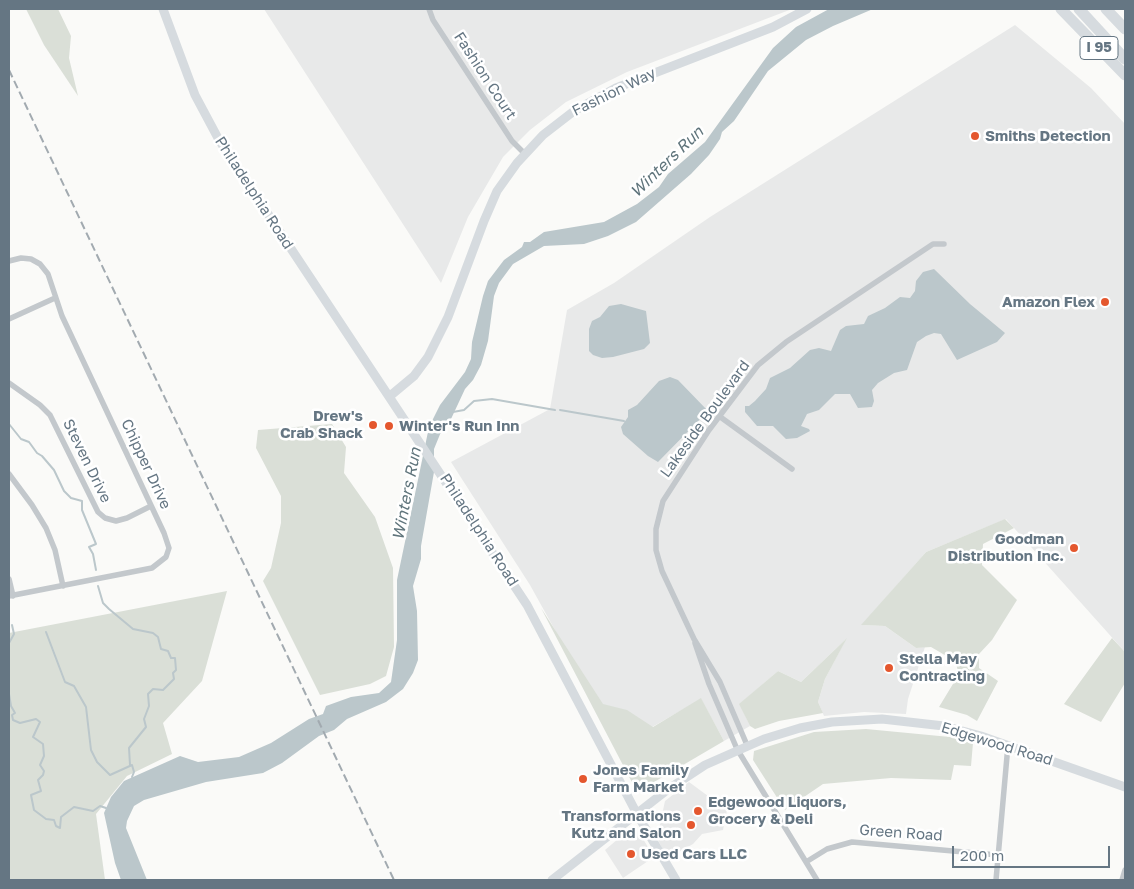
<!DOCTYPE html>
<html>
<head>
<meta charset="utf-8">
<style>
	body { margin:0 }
	#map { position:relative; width:1134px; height:889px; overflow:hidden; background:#fafaf8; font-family:"Golos Text",sans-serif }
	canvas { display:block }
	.frame { position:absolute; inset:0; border:10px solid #657683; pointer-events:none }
	.scale { position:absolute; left:952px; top:846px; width:158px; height:22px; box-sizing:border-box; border:2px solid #657683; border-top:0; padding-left:6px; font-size:15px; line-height:18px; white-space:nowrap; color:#657683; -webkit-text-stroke:4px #fff; paint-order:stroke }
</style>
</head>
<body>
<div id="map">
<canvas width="1134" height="889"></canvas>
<div class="frame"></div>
<div class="scale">200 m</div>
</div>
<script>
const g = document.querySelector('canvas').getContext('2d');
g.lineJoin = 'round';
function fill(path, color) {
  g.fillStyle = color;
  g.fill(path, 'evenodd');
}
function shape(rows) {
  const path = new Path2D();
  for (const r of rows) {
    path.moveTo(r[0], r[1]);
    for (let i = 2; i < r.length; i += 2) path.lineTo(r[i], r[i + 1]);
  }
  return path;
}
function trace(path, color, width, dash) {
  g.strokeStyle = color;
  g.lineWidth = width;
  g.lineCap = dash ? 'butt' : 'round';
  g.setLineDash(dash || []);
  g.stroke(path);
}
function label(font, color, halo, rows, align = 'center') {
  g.font = font + ' "Golos Text",sans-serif';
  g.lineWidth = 5;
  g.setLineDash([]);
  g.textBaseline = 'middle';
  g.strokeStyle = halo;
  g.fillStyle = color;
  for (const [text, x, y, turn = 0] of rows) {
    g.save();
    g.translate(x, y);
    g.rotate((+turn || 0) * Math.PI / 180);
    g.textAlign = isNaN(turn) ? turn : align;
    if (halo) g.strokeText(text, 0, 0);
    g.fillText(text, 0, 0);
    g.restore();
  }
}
const built = shape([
	[264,9,792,9,627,72,566,102,530,130,503,157,468,217,441,283],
	[1015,25,1091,88,1125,124,1125,652,1006,519,926,552,862,625,885,626,916,648,925,647,908,699,906,714,864,712,824,716,818,702,825,679,846,639,801,682,778,671,740,704,750,726,724,741,701,699,647,730,596,704,530,585,451,462,550,409,567,310,614,283,710,217],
	[689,782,727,810,723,830,702,834,693,844,679,852,665,854,657,838,665,801],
	[625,833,640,834,654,857,623,878,605,850]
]);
const green = shape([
	[26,9,58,9,71,36,69,58,78,96,44,45],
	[332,424,346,447,344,473,375,517,393,568,394,647,386,676,370,684,320,695,263,581,271,568,281,523,281,496,256,448,258,430],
	[1005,519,1014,528,983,544,982,565,1017,600,992,640,979,654,979,668,998,681,977,721,967,715,939,707,959,674,955,661,931,647,916,648,885,626,861,625,926,552],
	[227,591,202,681,163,723,172,754,127,776,96,814,105,880,9,880,9,633],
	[541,608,603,704,627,710,653,727,701,698,724,741,637,792],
	[847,638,825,679,818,702,823,713,779,721,755,729,750,726,739,704,778,671,801,682],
	[1112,638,1125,652,1125,683,1101,722,1064,704],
	[866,729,950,737,973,743,971,766,954,765,951,780,891,778,823,784,785,810,753,760,754,751,814,732]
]);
const water = shape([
	[829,9,873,9,833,26,806,40,768,71,734,121,722,132,720,139,709,155,691,174,636,222,608,236,584,244,544,246,513,264,499,283,494,296,488,341,481,365,473,380,465,389,451,419,443,427,434,449,434,472,421,546,421,559,413,586,417,611,418,660,413,673,403,689,386,702,347,719,334,730,319,736,282,763,263,773,206,782,144,800,134,806,127,821,126,828,147,880,121,880,115,863,104,813,111,797,124,781,180,756,198,762,239,757,271,743,309,719,323,714,326,706,351,697,379,693,391,682,397,640,397,580,429,427,440,405,465,372,471,359,472,342,483,296,488,281,504,260,522,247,524,242,530,242,544,232,604,222,637,204,659,187,668,174,705,142,773,48,796,27],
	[934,269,970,304,1005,333,997,342,957,360,941,334,934,333,926,336,917,342,907,370,894,373,878,383,872,390,874,401,872,407,858,408,850,394,835,394,819,410,807,414,801,426,809,429,810,431,797,438,786,439,773,426,757,426,745,412,745,406,749,406,755,401,766,389,770,378,790,368,810,350,819,348,831,351,840,330,846,326,864,324,868,316,885,308,900,297,910,298,915,291,916,281,923,272],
	[621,304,646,311,650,343,644,349,613,357,602,358,593,355,589,351,589,329,592,321,600,317,609,306],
	[670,377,678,380,708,411,658,462,648,456,623,434,621,427,628,417,628,410,637,405,659,381]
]);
const stream = shape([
	[560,410,624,421],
	[453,412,464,410,474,401,492,399,555,410],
	[9,424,21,439,29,442,37,453,42,456,54,470,64,491,71,498,82,501,82,510,96,544,89,547,93,554,96,570],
	[98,586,103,603,109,609,133,629,153,633,158,637,161,649,168,651,171,658,175,658,176,670,173,673,174,679,163,690,153,689,148,694,149,706,144,719,146,727,129,748,130,765],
	[46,632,65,682,74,686,86,707,91,750,97,762,110,775,132,765,134,772,132,777],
	[9,643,14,634,12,625],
	[9,694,11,706,15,713,12,715,13,720,20,723,36,719,40,722,33,737,43,744,44,756,40,765,44,771,43,775,38,780,41,791,31,795,34,810,46,819,54,820,56,826,60,828,61,817,74,807,93,811,100,806,106,808]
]);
const street = shape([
	[429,9,433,20,512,141,525,154],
	[9,261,21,258,31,259,40,264,48,274,62,316,164,533,169,548,166,557,152,568,9,596],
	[9,319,55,298],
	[9,383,40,405,50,415,98,512,105,518,116,521,127,518,151,506],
	[719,416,792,469],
	[9,474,32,505,46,528,55,550,63,586],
	[9,579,13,596],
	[695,643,709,684,737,749,817,880],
	[747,745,720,682,694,639,662,571,656,550,656,529,663,501,709,430,758,365,786,342,933,244,944,244],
	[806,862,827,849,852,842,998,855],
	[996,880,1008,745],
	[1122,880,1125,870]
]);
const secondary = shape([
	[163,9,195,95,219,140,527,605,637,814,676,880],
	[390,396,414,376,428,357,448,317,484,221,497,191,517,163,543,135,574,111,616,88,773,27,807,9],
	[552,880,667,790,705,765,764,739,800,728,832,722,882,719,944,726,981,736,1125,787]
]);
const highway = shape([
	[1061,9,1125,75],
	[1079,9,1125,59],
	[1106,9,1125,29]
]);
const rail = shape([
	[9,70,394,880]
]);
const markers = [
	[975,136,5,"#e4572e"],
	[1105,302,5,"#e4572e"],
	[373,425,5,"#e4572e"],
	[389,426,5,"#e4572e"],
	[1074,548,5,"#e4572e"],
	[889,668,5,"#e4572e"],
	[583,779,5,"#e4572e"],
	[698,811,5,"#e4572e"],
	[691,825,5,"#e4572e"],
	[631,854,5,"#e4572e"]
];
const shields = [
	[1099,48,38]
];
const shieldNames = [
	["I 95",1099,48]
];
const streetNames = [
	["Fashion Court",485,76,57],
	["Fashion Way",614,92,-26],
	["Philadelphia Road",254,193,57],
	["Lakeside Boulevard",705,419,-54],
	["Steven Drive",87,461,64],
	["Chipper Drive",146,464,65],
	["Philadelphia Road",479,530,57],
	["Edgewood Road",997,744,17],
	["Green Road",901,833,4]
];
const poiNames = [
	["Smiths Detection",985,136],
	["Amazon Flex",1095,302,"right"],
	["Drew's",363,416,"right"],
	["Crab Shack",363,433,"right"],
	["Winter's Run Inn",399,426],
	["Goodman",1064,539,"right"],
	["Distribution Inc.",1064,556,"right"],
	["Stella May",899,659],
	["Contracting",899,676],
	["Jones Family",593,770],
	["Farm Market",593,787],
	["Edgewood Liquors,",708,802],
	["Grocery & Deli",708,819],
	["Transformations",681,816,"right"],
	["Kutz and Salon",681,833,"right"],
	["Used Cars LLC",641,854]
];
const waterNames = [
	["Winters Run",667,162,-44],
	["Winters Run",407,494,-79]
];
fill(built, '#e8e9e9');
fill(green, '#dadfd7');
fill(water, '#bbc7cb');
trace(stream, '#bbc7cb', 2);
trace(street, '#c3c8cc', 5.5);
trace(secondary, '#d6dbdf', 9);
trace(highway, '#d6dbdf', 11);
trace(rail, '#a2aab0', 2, [8, 4]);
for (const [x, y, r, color] of markers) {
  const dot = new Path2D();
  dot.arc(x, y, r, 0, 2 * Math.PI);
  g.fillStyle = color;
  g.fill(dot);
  trace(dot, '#fff', 2);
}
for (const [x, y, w] of shields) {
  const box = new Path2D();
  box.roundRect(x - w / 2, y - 11.5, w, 23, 4);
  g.fillStyle = '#fff';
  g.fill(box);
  trace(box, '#657683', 1);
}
label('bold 14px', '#657683', null, shieldNames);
label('15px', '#657683', '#fff', streetNames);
label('bold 15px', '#657683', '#fff', poiNames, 'left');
label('italic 16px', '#60757c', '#fff', waterNames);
</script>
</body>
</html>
